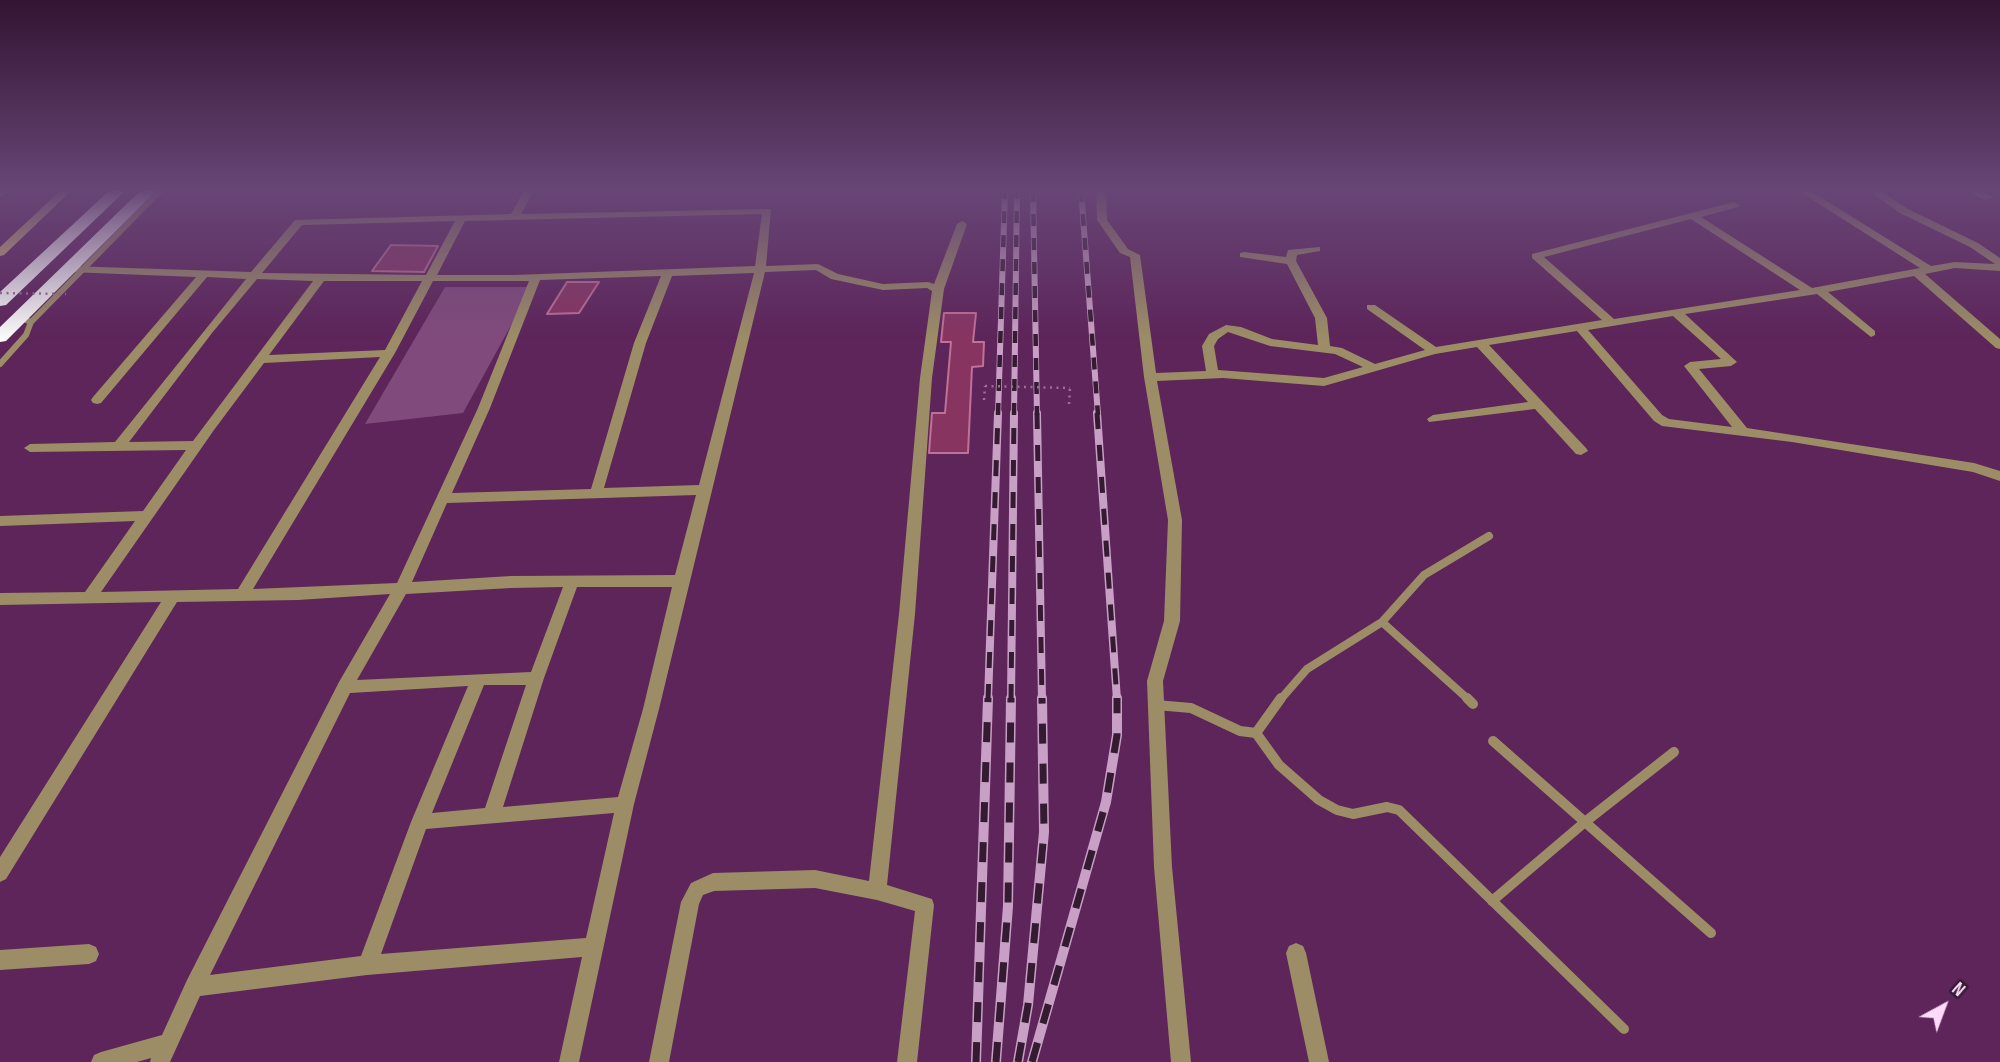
<!DOCTYPE html>
<html>
<head>
<meta charset="utf-8">
<style>
	body { margin:0 }
	#map { position:relative; width:2000px; height:1062px; overflow:hidden; background:#5d255a; font-family:"Sofia Sans Condensed",sans-serif }
	canvas { display:block }
	.north { position:absolute; left:1909px; top:971px; width:70px; height:70px; -webkit-text-stroke:5px #341b32; paint-order:stroke; rotate:41deg; font-size:19px; font-weight:700; line-height:28px; text-align:center; color:#fcdaf8 }
	.north::after { content:''; display:block; margin:auto; width:24px; height:32px; background:#fcdaf8; clip-path:polygon(50% 0,100% 100%,50% 72%,0 100%) }
</style>
</head>
<body>
<div id="map">
<canvas width="2000" height="1062"></canvas>
<div class="north">N</div>
</div>
<script>
const g = document.querySelector('canvas').getContext('2d');
g.lineJoin = 'round';
function fill(path, color) {
  g.fillStyle = color;
  g.fill(path, 'evenodd');
}
function shape(rows) {
  const path = new Path2D();
  for (const r of rows) {
    path.moveTo(r[0], r[1]);
    for (let i = 2; i < r.length; i += 2) path.lineTo(r[i], r[i + 1]);
  }
  return path;
}
function trace(path, color, width, dash) {
  g.strokeStyle = color;
  g.lineWidth = width;
  g.lineCap = dash ? 'butt' : 'round';
  g.setLineDash(dash || []);
  g.stroke(path);
}
const green = shape([
	[445,287,532,287,463,413,365,424]
]);
const building = shape([
	[391,245,438,246,424,272,372,271,391,245],
	[567,282,599,282,579,313,547,314,567,282],
	[944,313,976,313,973,342,984,342,983,366,972,367,968,453,929,453,932,413,945,413,951,342,941,342,944,313]
]);
const path = shape([
	[984,400,985,386],
	[1069,404,1070,388]
]);
const laneFar2 = shape([
	[31,322,161,190],
	[0,364,26,335,31,322,26,320]
]);
const laneFar1 = shape([
	[1382,622,1469,700],
	[1280,700,1307,669,1382,622,1424,575,1489,536]
]);
const lane = shape([
	[1467,698,1473,704],
	[1156,705,1191,708,1240,731,1256,733,1279,765,1319,800,1337,810,1353,814,1387,807,1399,810,1624,1029],
	[1256,733,1281,698],
	[1493,741,1711,933],
	[1492,901,1585,822,1674,752]
]);
const street = shape([
	[0,190,11,190,0,197,0,190],
	[524,190,534,190,521,214,771,209,766,266,818,264,838,274,883,284,928,282,934,284,957,224,962,221,967,224,944,289,932,378,915,614,887,885,932,899,934,905,917,1062,897,1062,915,911,877,900,815,888,714,891,703,895,699,904,669,1062,649,1062,681,902,691,883,713,873,815,870,869,881,899,614,920,378,932,291,927,288,883,290,831,279,816,270,765,272,659,709,634,804,579,1062,559,1062,582,957,367,975,200,996,170,1062,150,1062,151,1058,137,1062,91,1062,94,1055,101,1052,162,1035,187,980,339,682,390,594,298,600,177,602,6,879,0,882,0,857,161,602,0,605,0,593,85,592,135,521,0,526,0,516,143,511,186,450,30,452,24,448,30,444,115,442,246,279,207,277,101,403,97,404,93,403,91,400,93,397,196,277,69,272,64,269,69,266,251,272,295,220,511,214,524,190],
	[762,214,755,266,514,275,437,275,465,221,762,214],
	[455,221,426,275,262,273,302,225,455,221],
	[754,273,699,485,604,488,646,343,672,276,754,273],
	[661,276,634,343,591,489,452,493,490,408,540,280,661,276],
	[257,279,313,281,193,441,129,442,212,333,257,279],
	[324,281,422,281,385,350,269,355,324,281],
	[433,281,529,281,478,408,397,583,253,589,395,353,433,281],
	[380,357,238,589,101,592,214,430,264,363,380,357],
	[696,495,675,575,511,576,412,582,447,503,696,495],
	[563,587,531,672,357,680,406,594,511,588,563,587],
	[577,587,672,587,643,709,618,797,503,807,544,678,577,587],
	[484,685,526,685,485,808,432,813,484,685],
	[468,686,411,822,361,956,210,975,350,693,468,686],
	[614,813,586,938,381,954,426,829,614,813],
	[1096,190,1106,190,1107,220,1128,249,1140,255,1156,373,1206,371,1202,346,1209,334,1226,325,1241,327,1272,339,1318,345,1315,318,1287,264,1240,257,1240,253,1244,252,1286,257,1288,250,1320,247,1320,251,1297,255,1296,261,1327,318,1330,346,1342,348,1375,364,1425,350,1367,309,1367,305,1375,305,1436,347,1602,320,1532,258,1532,254,1734,202,1739,205,1738,207,1701,217,1812,288,1920,268,1797,190,1809,190,1931,266,1955,262,1995,264,1970,247,1900,213,1867,190,1879,190,1908,209,1978,243,2000,258,2000,271,1955,268,1925,274,2000,339,2000,349,1996,348,1914,276,1828,292,1875,331,1875,335,1871,337,1817,294,1685,314,1737,362,1731,366,1699,369,1747,428,1974,463,2000,471,2000,481,1973,472,1792,442,1662,426,1654,421,1577,331,1489,345,1586,448,1588,451,1581,455,1576,454,1535,409,1429,422,1427,419,1433,415,1528,402,1477,347,1435,354,1324,386,1223,378,1157,381,1182,520,1180,621,1163,681,1172,867,1191,1062,1171,1062,1154,867,1147,681,1164,621,1168,520,1144,377,1130,257,1120,253,1097,220,1096,190],
	[1691,219,1800,290,1614,319,1544,257,1691,219],
	[1673,316,1721,359,1690,362,1684,366,1732,427,1669,419,1662,415,1588,330,1673,316],
	[1228,332,1270,346,1335,354,1363,367,1324,378,1218,370,1214,346,1218,339,1228,332],
	[1967,190,1980,190,1993,198,1984,200,1967,190],
	[1296,943,1303,946,1306,953,1329,1062,1309,1062,1286,953,1289,946,1296,943],
	[89,944,96,947,99,954,96,961,89,964,0,970,0,950,89,944]
]);
const secondary = shape([
	[61,190,72,190,4,255,0,256,0,247,61,190]
]);
const highway = shape([
	[110,190,126,190,6,305,0,306,0,292,110,190],
	[141,190,157,190,6,341,0,342,0,327,141,190]
]);
const railFar2 = shape([
	[1033,190,1037,415],
	[1081,190,1098,415],
	[998,415,1005,190],
	[1014,415,1017,190]
]);
const railFar1 = shape([
	[1037,413,1042,700],
	[1097,413,1117,700],
	[988,700,998,413],
	[1011,700,1014,413]
]);
const rail = shape([
	[976,1062,988,698],
	[996,1062,1008,906,1011,698],
	[1018,1062,1028,1005,1044,832,1042,698],
	[1032,1062,1106,802,1117,735,1117,698]
]);
const pathBridge = shape([
	[0,293,66,294],
	[985,386,1070,388]
]);
fill(green, '#804b7c');
fill(building, '#873461');
trace(building, '#bf7198', 2);
trace(path, '#9d6e9a', 2.5, [2, 4.5]);
trace(laneFar2, '#9c8d66', 6);
trace(laneFar1, '#9c8d66', 8);
trace(lane, '#9c8d66', 10);
fill(street, '#9c8d66');
fill(secondary, '#d0b87a');
fill(highway, '#fbfbfb');
trace(railFar2, '#c9a0c5', 6);
trace(railFar1, '#c9a0c5', 8);
trace(rail, '#c9a0c5', 10);
trace(railFar2, '#341b32', 4.5, [12]);
trace(railFar1, '#341b32', 5, [16]);
trace(rail, '#341b32', 7, [20]);
trace(pathBridge, '#9d6e9a', 2.5, [2, 4.5]);
const sky = g.createLinearGradient(0, 0, 0, 339);
sky.addColorStop(0, '#331432');
sky.addColorStop(0.56, '#674676');
sky.addColorStop(1, '#67467600');
g.fillStyle = sky;
g.fillRect(0, 0, 2000, 339);
</script>
</body>
</html>
